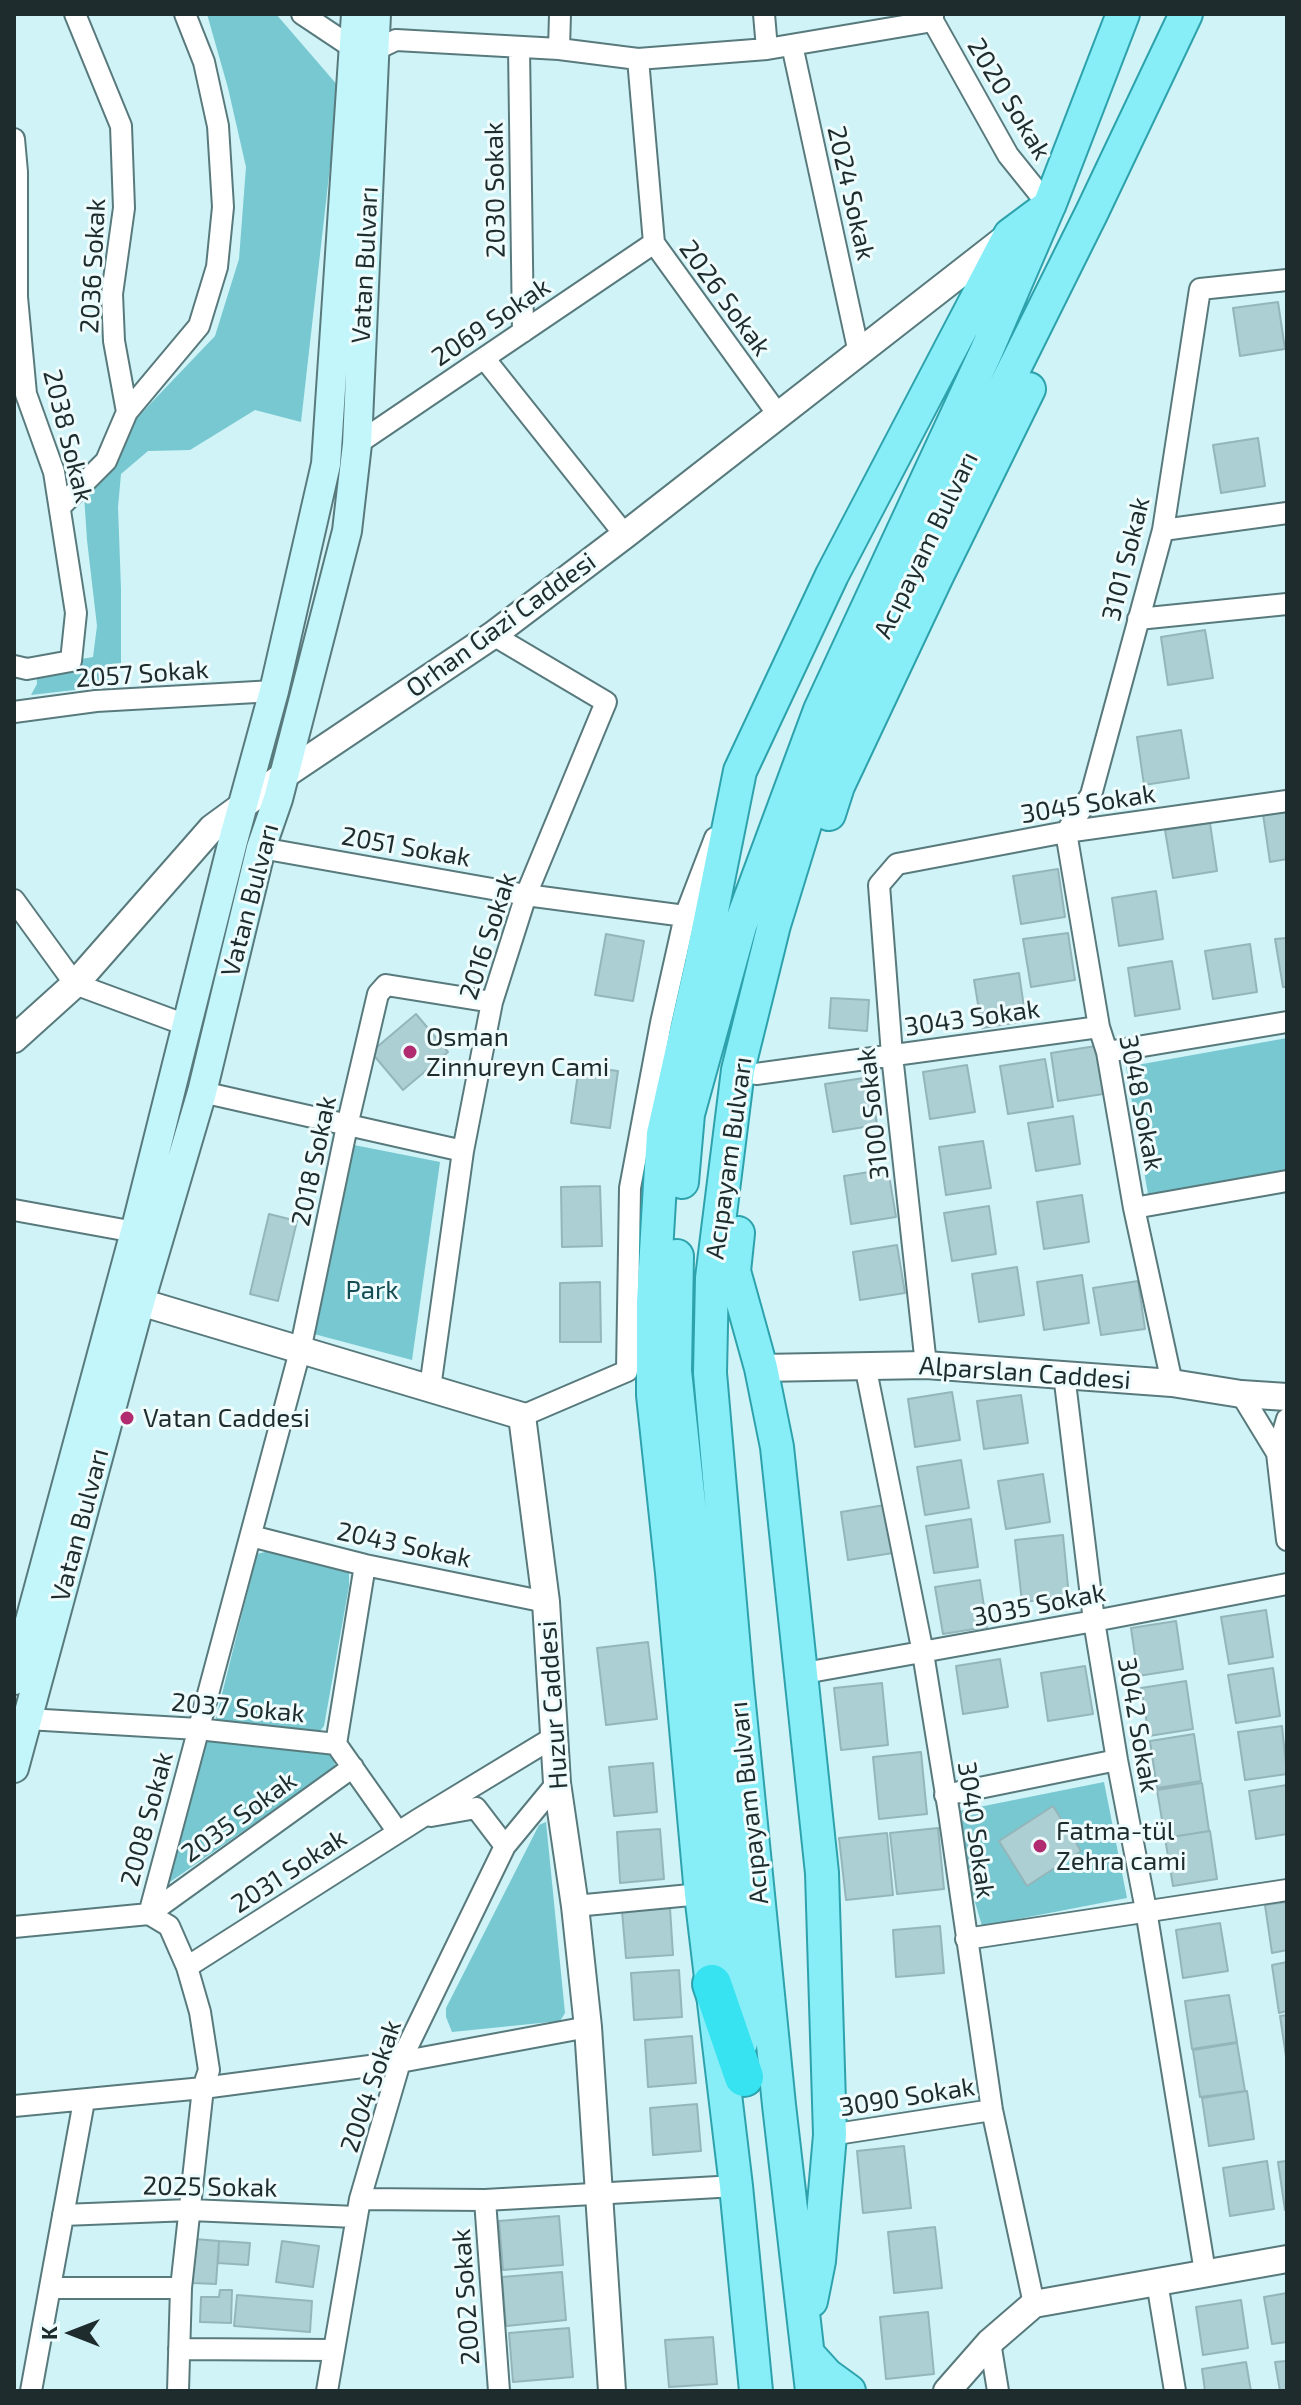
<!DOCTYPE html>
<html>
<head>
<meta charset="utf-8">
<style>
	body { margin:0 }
	#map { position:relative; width:1301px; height:2405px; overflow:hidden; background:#cff3f7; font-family:"Exo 2",sans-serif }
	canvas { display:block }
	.frame { position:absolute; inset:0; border:16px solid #1e2c2d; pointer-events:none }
	.north { position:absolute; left:32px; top:2293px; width:80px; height:80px; -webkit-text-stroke:6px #eefcfd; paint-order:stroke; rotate:270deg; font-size:22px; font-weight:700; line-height:32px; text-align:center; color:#1e2c2d }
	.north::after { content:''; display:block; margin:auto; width:28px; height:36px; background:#1e2c2d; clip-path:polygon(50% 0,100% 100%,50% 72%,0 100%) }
</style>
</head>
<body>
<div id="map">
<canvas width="1301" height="2405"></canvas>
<div class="frame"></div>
<div class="north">K</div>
</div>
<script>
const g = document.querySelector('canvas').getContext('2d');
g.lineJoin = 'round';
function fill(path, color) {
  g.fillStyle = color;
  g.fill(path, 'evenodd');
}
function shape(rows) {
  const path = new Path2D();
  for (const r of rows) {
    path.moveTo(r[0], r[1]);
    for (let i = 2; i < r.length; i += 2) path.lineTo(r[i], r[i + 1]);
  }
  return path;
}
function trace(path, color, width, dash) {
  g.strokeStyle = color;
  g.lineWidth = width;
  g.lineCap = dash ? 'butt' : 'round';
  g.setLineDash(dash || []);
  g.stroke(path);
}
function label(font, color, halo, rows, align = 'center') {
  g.font = font + ' "Exo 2",sans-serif';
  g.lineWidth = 6;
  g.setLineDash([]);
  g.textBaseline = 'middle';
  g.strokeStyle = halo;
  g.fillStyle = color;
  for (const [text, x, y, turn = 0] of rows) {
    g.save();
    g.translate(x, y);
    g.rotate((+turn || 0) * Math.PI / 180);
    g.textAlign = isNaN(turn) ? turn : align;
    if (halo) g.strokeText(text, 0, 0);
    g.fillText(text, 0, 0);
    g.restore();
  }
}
const green = shape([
	[207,14,276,14,339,87,301,422,255,410,190,450,148,451,121,474,118,507,121,589,121,668,100,687,31,695,37,684,36,667,93,657,97,626,87,540,84,495,130,425,215,336,239,259,246,167,228,88],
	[1287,1038,1287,1174,1149,1200,1126,1067],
	[349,1144,440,1162,412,1360,314,1334],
	[273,1550,349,1571,349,1586,324,1726,319,1732,222,1725,216,1718,257,1554],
	[210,1740,329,1750,336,1767,167,1884,202,1746],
	[1104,1782,1127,1898,982,1926,949,1813],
	[546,1822,565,2013,560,2021,452,2032,446,2017,446,2008,539,1825]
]);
const building = shape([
	[1278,302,1285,349,1240,356,1233,308,1278,302],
	[1258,438,1265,486,1221,493,1213,445,1258,438],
	[1205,630,1213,678,1168,685,1161,637,1205,630],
	[1181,730,1189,778,1144,785,1137,737,1181,730],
	[1287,810,1287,859,1270,862,1263,814,1287,810],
	[1210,823,1217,871,1173,878,1165,830,1210,823],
	[1058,869,1065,917,1021,924,1013,876,1058,869],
	[1156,891,1163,939,1119,946,1112,898,1156,891],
	[1068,933,1075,980,1031,987,1023,939,1068,933],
	[606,934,644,941,633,1001,595,995,606,934],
	[1287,938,1287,987,1283,987,1275,939,1287,938],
	[1250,944,1257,992,1213,999,1205,951,1250,944],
	[1172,961,1180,1009,1135,1016,1128,968,1172,961],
	[1019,973,1026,1021,982,1028,974,980,1019,973],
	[831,998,869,1000,867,1031,829,1028,831,998],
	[416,1014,448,1052,403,1090,371,1052,416,1014],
	[1096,1046,1103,1094,1058,1101,1051,1053,1096,1046],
	[1045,1059,1053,1107,1008,1114,1000,1066,1045,1059],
	[967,1065,975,1112,930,1119,923,1072,967,1065],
	[579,1066,618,1071,610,1128,571,1123,579,1066],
	[870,1077,877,1125,833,1132,825,1084,870,1077],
	[1073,1116,1080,1164,1036,1171,1028,1123,1073,1116],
	[983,1141,991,1188,946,1195,939,1147,983,1141],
	[888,1169,896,1217,851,1224,844,1176,888,1169],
	[600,1186,602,1246,562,1247,561,1187,600,1186],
	[1082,1195,1089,1242,1044,1249,1037,1202,1082,1195],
	[989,1206,996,1254,952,1261,944,1213,989,1206],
	[269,1214,297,1221,278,1301,250,1294,269,1214],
	[897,1245,905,1293,860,1300,853,1252,897,1245],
	[1017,1267,1024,1315,979,1322,972,1274,1017,1267],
	[1082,1275,1089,1323,1044,1330,1037,1282,1082,1275],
	[1138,1281,1145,1329,1101,1335,1093,1288,1138,1281],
	[600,1282,601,1342,560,1342,560,1283,600,1282],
	[952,1392,960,1440,915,1447,908,1399,952,1392],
	[1021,1395,1028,1443,984,1449,977,1401,1021,1395],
	[961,1460,969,1508,925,1515,917,1467,961,1460],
	[1043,1474,1050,1522,1006,1529,998,1481,1043,1474],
	[885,1505,893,1553,848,1560,841,1512,885,1505],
	[971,1519,978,1567,934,1573,926,1526,971,1519],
	[1063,1535,1069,1597,1022,1602,1015,1540,1063,1535],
	[980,1580,987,1627,943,1634,935,1587,980,1580],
	[1266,1610,1273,1657,1229,1664,1221,1617,1266,1610],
	[1176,1621,1183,1669,1138,1676,1131,1628,1176,1621],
	[648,1642,657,1719,606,1725,597,1648,648,1642],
	[1000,1659,1008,1707,963,1714,956,1666,1000,1659],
	[1085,1666,1093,1714,1048,1721,1041,1673,1085,1666],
	[1273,1668,1280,1716,1236,1723,1228,1675,1273,1668],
	[1186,1681,1193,1729,1149,1736,1141,1688,1186,1681],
	[882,1683,888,1745,841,1750,834,1688,882,1683],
	[1282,1726,1287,1774,1245,1780,1238,1732,1282,1726],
	[1194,1734,1201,1781,1157,1788,1150,1741,1194,1734],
	[921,1752,927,1814,879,1819,873,1757,921,1752],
	[653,1763,657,1812,614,1816,609,1767,653,1763],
	[1202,1783,1209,1831,1165,1838,1157,1790,1202,1783],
	[1287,1785,1287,1834,1256,1839,1249,1791,1287,1785],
	[1053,1806,1081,1851,1027,1886,999,1841,1053,1806],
	[938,1828,944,1889,897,1894,890,1833,938,1828],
	[660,1829,664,1879,620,1883,617,1832,660,1829],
	[1210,1831,1217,1879,1173,1886,1165,1838,1210,1831],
	[887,1833,893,1895,846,1900,839,1838,887,1833],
	[1287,1902,1287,1950,1272,1953,1265,1905,1287,1902],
	[670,1908,673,1955,626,1958,622,1911,670,1908],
	[1220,1923,1228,1971,1183,1978,1176,1930,1220,1923],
	[940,1926,944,1973,896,1977,893,1930,940,1926],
	[1287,1962,1287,2011,1279,2013,1272,1965,1287,1962],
	[679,1970,682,2017,634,2020,631,1973,679,1970],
	[1229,1995,1237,2042,1192,2049,1185,2001,1229,1995],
	[1287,2015,1287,2063,1280,2016,1287,2015],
	[692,2036,696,2083,648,2087,645,2040,692,2036],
	[1237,2043,1245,2091,1200,2097,1193,2050,1237,2043],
	[1247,2091,1254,2139,1209,2146,1202,2098,1247,2091],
	[697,2104,701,2151,653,2155,650,2108,697,2104],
	[904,2146,911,2208,863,2213,857,2151,904,2146],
	[1267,2161,1274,2209,1230,2216,1223,2168,1267,2161],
	[1287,2161,1287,2210,1285,2210,1278,2162,1287,2161],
	[559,2216,563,2265,503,2270,499,2221,559,2216],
	[935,2227,942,2288,894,2293,888,2232,935,2227],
	[195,2239,219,2241,216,2284,192,2283,195,2239],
	[219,2241,250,2243,248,2265,218,2263,219,2241],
	[282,2241,319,2246,313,2287,276,2282,282,2241],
	[562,2272,566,2320,506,2326,502,2277,562,2272],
	[220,2290,232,2290,231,2323,200,2322,201,2297,219,2297,220,2290],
	[1287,2293,1287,2342,1272,2344,1264,2297,1287,2293],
	[237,2295,312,2301,310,2332,234,2326,237,2295],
	[1241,2300,1248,2348,1203,2355,1196,2307,1241,2300],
	[928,2312,934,2374,886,2379,880,2317,928,2312],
	[569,2328,573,2377,513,2382,509,2333,569,2328],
	[713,2337,717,2384,669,2387,665,2340,713,2337],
	[1287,2361,1287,2391,1280,2391,1275,2362,1287,2361],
	[1246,2362,1251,2391,1205,2391,1202,2369,1246,2362]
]);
const minor = shape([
	[302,14,353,48,375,50,396,40,559,49,638,59,767,49,933,21],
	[764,14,767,49],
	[933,14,933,21,1008,155,1049,206],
	[792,45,859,353],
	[519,48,523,332],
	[559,49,560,14],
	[638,59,654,243,779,416],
	[14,139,17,172,17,297,26,394,54,472,76,613,71,661,27,669,14,666],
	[484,358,625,535],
	[127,412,199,326,217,267,223,207,218,126,204,62,185,14],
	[357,444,654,243],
	[61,506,106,461,127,412,114,341,112,294,124,208,121,126,75,14],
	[1163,530,1287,513],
	[1138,619,1287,604],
	[14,712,96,701,274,691],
	[1066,832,1091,795,1163,530,1200,289,1287,280],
	[1066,832,1099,1027,1107,1052,1134,1208,1172,1383],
	[261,848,526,895,685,916],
	[14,900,75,984,186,1025],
	[1107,1052,1287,1022],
	[756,1074,1099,1027],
	[202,1092,463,1151],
	[1134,1208,1287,1181],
	[14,1210,135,1232],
	[865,1365,923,1653,949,1813,992,2110,1034,2304],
	[926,1365,892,1055,879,885,897,864,1066,832,1287,801],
	[1064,1374,1094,1621,1117,1760,1146,1910,1205,2272],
	[430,1388,463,1151,492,1002,526,895,606,702,493,635],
	[1241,1394,1277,1453],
	[522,1416,627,1371,630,1188,661,1023,685,916,715,838],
	[1287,1419,1277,1453,1287,1540],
	[251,1536,365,1565,546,1602],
	[799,1674,1094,1621,1287,1584],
	[27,1719,198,1729,336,1744,398,1832],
	[336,1744,365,1565],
	[945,1795,1117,1760],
	[431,1816,476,1808,505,1846],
	[575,1906,701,1894],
	[149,1914,300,1351,347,1126,378,994,386,985,492,1002],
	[149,1914,169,1926,187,1967,200,2012,209,2070,203,2088,181,2288,178,2391],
	[14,1927,149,1914,353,1767],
	[966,1939,1287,1890],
	[187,1967,419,1819,554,1737],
	[14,2106,203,2088,400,2062,588,2027],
	[830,2135,992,2110],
	[360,2199,485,2200,736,2186],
	[485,2200,499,2391],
	[63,2215,190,2210,356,2217],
	[1157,2282,1175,2391],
	[50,2288,181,2288],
	[990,2342,998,2391],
	[179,2349,334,2350],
	[31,2391,84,2101],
	[327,2391,360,2199,400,2062,505,1846,557,1783]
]);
const tertiary = shape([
	[14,1039,75,984,212,828,283,776,493,635,625,535,1007,237],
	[140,1302,522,1416,546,1602,557,1783,575,1906,588,2027,612,2391],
	[761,1368,926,1365,1172,1383,1241,1394,1287,1397],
	[947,2391,990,2342,1034,2304,1287,2259]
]);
const secondary = shape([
	[14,1680,135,1232,233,841,274,691,326,464,356,14],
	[14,1768,140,1302,202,1092,261,848,278,799,347,531,357,444,376,14]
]);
const primary = shape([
	[829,814,838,786,937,576,1029,389],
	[682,1182,688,1114,740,926,820,710,986,352,1048,208],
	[738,1233,734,1271,761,1368,777,1447,822,1873,830,2135,819,2261,811,2301],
	[677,1256,675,1371,729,1880,741,2043],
	[808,2354,827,2375,849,2391],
	[756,2391,736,2186,701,1894,672,1573,653,1395,653,1302,663,1134,701,965,740,771,832,575,1010,235,1049,206,1123,14],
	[812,2391,779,2105,737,1684,710,1373,712,1278,738,1070,774,925,833,733,1092,212,1186,14]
]);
const motorway = shape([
	[712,1984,744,2077]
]);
const markers = [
	[410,1052,8,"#b12b70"],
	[127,1418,8,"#b12b70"],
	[1040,1846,8,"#b12b70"]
];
const streetNames = [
	["2020 Sokak",1009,99,59],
	["2030 Sokak",495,190,-91],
	["2024 Sokak",851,193,77],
	["Vatan Bulvarı",365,265,-87],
	["2036 Sokak",93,266,-87],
	["2026 Sokak",725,298,54],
	["2069 Sokak",491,322,-34],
	["2038 Sokak",68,436,76],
	["Acıpayam Bulvarı",926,545,-64],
	["3101 Sokak",1126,559,-76],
	["Orhan Gazi Caddesi",501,625,-36],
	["2057 Sokak",142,674,-4],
	["3045 Sokak",1088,804,-9],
	["2051 Sokak",406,847,10],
	["Vatan Bulvarı",250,900,-75],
	["2016 Sokak",488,936,-72],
	["3043 Sokak",972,1018,-8],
	["3048 Sokak",1141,1103,79],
	["3100 Sokak",873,1114,-96],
	["Acıpayam Bulvarı",729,1158,-82],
	["2018 Sokak",314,1161,-78],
	["Alparslan Caddesi",1025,1373,4],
	["Vatan Bulvarı",80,1525,-75],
	["2043 Sokak",404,1545,12],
	["3035 Sokak",1039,1605,-11],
	["Huzur Caddesi",553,1705,-94],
	["2037 Sokak",238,1708,5],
	["3042 Sokak",1138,1725,80],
	["Acıpayam Bulvarı",749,1803,-96],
	["2035 Sokak",239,1817,-36],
	["2008 Sokak",147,1819,-75],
	["3040 Sokak",976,1830,82],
	["2031 Sokak",289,1871,-33],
	["2004 Sokak",371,2086,-71],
	["3090 Sokak",907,2097,-9],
	["2025 Sokak",210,2187,1],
	["2002 Sokak",466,2297,-94]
];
const poiNames = [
	["Osman",426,1037],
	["Zinnureyn Cami",426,1067],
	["Vatan Caddesi",143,1418],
	["Fatma-tül",1056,1831],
	["Zehra cami",1056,1861]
];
const parkNames = [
	["Park",372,1290]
];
fill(green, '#77c8d0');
fill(building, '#accfd3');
trace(building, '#94b6ba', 2);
trace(minor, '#597a7d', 24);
trace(tertiary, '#597a7d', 30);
trace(secondary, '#597a7d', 32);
trace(primary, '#2ea2ac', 36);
trace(motorway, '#2ea2ac', 42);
trace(minor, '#fff', 20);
trace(tertiary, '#fff', 26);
trace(secondary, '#c3f6fb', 28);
trace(primary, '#87eef7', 32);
trace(motorway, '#37e2f1', 38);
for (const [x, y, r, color] of markers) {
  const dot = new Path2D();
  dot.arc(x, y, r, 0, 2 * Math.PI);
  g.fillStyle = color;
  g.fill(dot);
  trace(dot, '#eefcfd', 3);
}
label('26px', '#1e2c2d', '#eefcfd', streetNames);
label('26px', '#1e2c2d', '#eefcfd', poiNames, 'left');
label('26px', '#134d53', '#eefcfd', parkNames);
</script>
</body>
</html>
